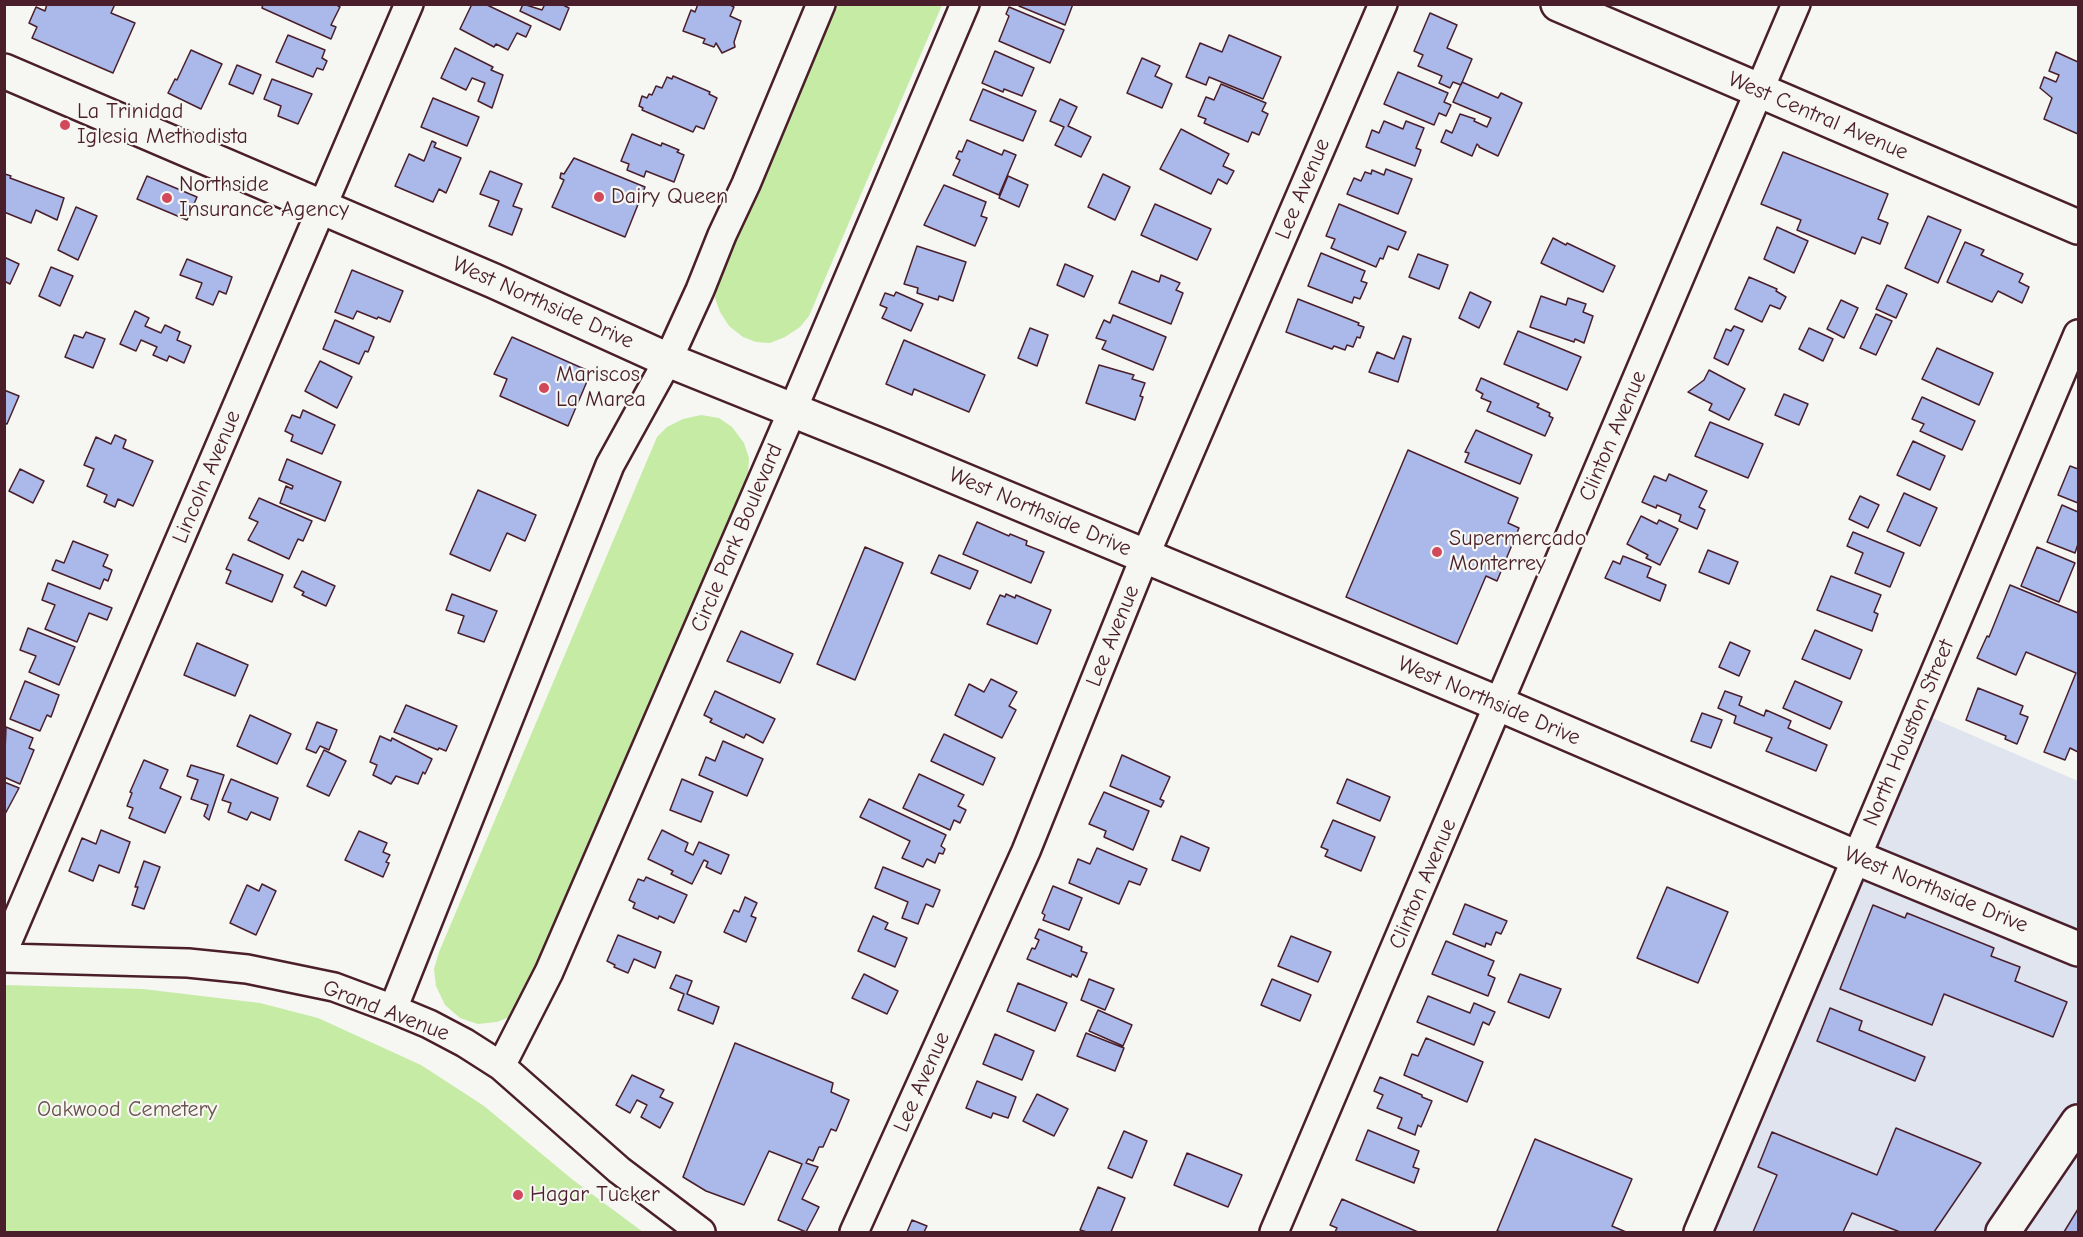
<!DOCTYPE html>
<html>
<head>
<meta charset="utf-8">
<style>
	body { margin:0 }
	#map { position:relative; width:2083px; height:1237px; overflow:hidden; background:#f6f6f2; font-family:"Comic Neue",sans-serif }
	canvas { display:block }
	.frame { position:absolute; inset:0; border:6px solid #4a1f2b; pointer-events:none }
</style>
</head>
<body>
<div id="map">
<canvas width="2083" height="1237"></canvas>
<div class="frame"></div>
</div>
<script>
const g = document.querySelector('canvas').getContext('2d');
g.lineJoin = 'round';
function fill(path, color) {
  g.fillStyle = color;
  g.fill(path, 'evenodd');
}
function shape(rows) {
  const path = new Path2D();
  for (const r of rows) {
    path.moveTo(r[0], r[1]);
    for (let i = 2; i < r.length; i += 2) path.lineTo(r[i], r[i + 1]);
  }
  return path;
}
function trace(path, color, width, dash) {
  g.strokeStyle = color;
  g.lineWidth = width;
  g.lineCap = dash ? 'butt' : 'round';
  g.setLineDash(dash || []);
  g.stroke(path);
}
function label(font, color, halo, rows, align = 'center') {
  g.font = font + ' "Comic Neue",sans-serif';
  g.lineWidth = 4.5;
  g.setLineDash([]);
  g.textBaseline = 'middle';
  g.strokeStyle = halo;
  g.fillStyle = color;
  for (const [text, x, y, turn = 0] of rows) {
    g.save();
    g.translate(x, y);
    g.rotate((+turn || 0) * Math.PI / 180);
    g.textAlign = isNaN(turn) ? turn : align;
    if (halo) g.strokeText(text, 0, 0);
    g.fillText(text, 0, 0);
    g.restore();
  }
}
const built = shape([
	[1930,717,2078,781,2078,1232,1715,1232]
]);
const green = shape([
	[830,5,942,5,809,316,800,327,785,337,770,343,756,342,743,337,729,326,720,312,715,298,717,278],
	[701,415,719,418,732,427,744,443,749,458,748,475,744,488,531,993,517,1014,497,1022,478,1024,460,1018,445,1005,436,986,434,969,439,952,657,437,667,427,683,419],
	[5,985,143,989,260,1003,318,1018,421,1065,484,1106,573,1180,643,1232,5,1232]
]);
const building = shape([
	[47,4,115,4,111,13,135,23,113,73,32,38,37,27,29,23,36,7,45,11,47,4],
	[263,4,335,4,340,7,331,25,336,27,331,39,262,8,263,4],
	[472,4,485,4,531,26,526,37,517,33,508,50,496,44,494,47,460,29,472,4],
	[523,4,542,10,545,4,561,4,569,8,560,30,520,11,523,4],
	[698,4,728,4,734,7,730,16,741,21,734,42,735,47,722,53,716,43,714,47,703,43,705,39,683,31,691,10,695,12,698,4],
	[1020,4,1073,4,1065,25,1019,6,1020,4],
	[1009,7,1064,30,1050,63,999,41,1009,16,1006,14,1009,7],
	[1430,13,1457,25,1447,48,1472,59,1461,85,1453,82,1450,88,1439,83,1442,76,1418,66,1423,55,1414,51,1430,13],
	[288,35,325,50,322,58,327,61,323,70,317,68,313,77,276,62,288,35],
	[1229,35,1281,57,1263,99,1209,77,1206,85,1186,77,1200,43,1222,52,1229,35],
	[455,48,493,67,491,70,503,75,492,108,478,101,485,83,472,78,466,90,441,78,455,48],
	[191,50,222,64,201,109,168,93,175,79,177,80,191,50],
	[995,51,1034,68,1022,96,1004,89,1003,92,982,83,995,51],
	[2056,52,2078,62,2078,134,2044,119,2052,98,2040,88,2044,77,2056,82,2059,75,2049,71,2056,52],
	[1142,58,1160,66,1155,76,1172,84,1162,108,1127,93,1142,58],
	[237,65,261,75,253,94,229,84,237,65],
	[1398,72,1448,93,1444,102,1451,105,1446,116,1439,113,1434,125,1384,104,1398,72],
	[673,76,710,92,709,94,717,98,704,129,696,126,693,132,642,110,643,108,639,106,642,96,647,98,649,94,652,95,656,86,662,88,667,77,672,79,673,76],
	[272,79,312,94,298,124,278,116,281,106,264,99,272,79],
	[1462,82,1498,98,1501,93,1522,103,1498,156,1479,147,1479,146,1477,144,1472,156,1441,142,1446,130,1452,133,1460,114,1475,119,1474,121,1487,127,1491,118,1453,102,1462,82],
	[1221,84,1266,103,1262,111,1268,114,1259,135,1252,132,1248,142,1204,123,1206,119,1198,116,1206,97,1214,100,1221,84],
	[983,89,1036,111,1023,141,970,120,983,89],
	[433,98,479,117,467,146,421,127,433,98],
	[1060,99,1077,107,1068,126,1091,137,1081,157,1055,145,1064,127,1050,121,1060,99],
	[1384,121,1403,129,1406,121,1424,128,1416,148,1421,150,1415,166,1366,147,1372,130,1379,133,1384,121],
	[1181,129,1229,154,1223,166,1234,171,1227,184,1218,179,1211,194,1160,169,1181,129],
	[632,134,661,146,662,143,679,150,677,152,684,155,674,182,646,171,644,177,627,170,629,164,621,161,632,134],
	[967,140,1002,155,1004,150,1016,155,999,195,953,175,960,160,956,158,959,151,962,152,967,140],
	[432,141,436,143,434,147,461,158,446,193,439,189,433,202,395,186,409,154,424,161,432,141],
	[1783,152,1888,194,1878,219,1888,223,1880,244,1862,237,1855,254,1797,230,1801,220,1761,204,1783,152],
	[574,158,645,187,625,237,552,207,564,180,560,178,561,173,564,174,574,158],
	[1386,169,1412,179,1398,214,1347,194,1354,178,1361,181,1365,172,1371,174,1372,170,1384,175,1386,169],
	[490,171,522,184,513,206,522,209,512,235,489,226,499,201,480,194,490,171],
	[5,174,11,176,10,178,64,198,57,220,36,210,31,223,4,212,5,174],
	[1103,174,1130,187,1115,220,1088,207,1103,174],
	[147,176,197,197,187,220,137,199,147,176],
	[1008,176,1028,185,1019,207,999,198,1008,176],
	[944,185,986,202,981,216,987,218,975,246,924,225,944,185],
	[1155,204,1211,229,1197,260,1141,235,1155,204],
	[1339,204,1406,232,1398,250,1388,246,1383,259,1380,258,1376,267,1331,248,1335,239,1326,236,1339,204],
	[76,207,97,216,78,260,58,250,76,207],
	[1928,216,1961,230,1938,283,1905,268,1928,216],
	[1777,227,1808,241,1794,273,1764,259,1777,227],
	[1553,238,1566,245,1567,243,1615,266,1603,292,1541,263,1553,238],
	[1965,242,1984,250,1981,255,2023,274,2019,282,2029,287,2022,303,1998,291,1992,302,1947,282,1965,242],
	[917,246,966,262,953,301,939,296,938,300,917,293,918,288,904,284,917,246],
	[1321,253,1365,271,1361,281,1367,283,1360,299,1354,297,1352,303,1308,286,1321,253],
	[1418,254,1448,265,1439,289,1409,277,1418,254],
	[4,257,19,264,10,284,4,281,4,257],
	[187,259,232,277,226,294,219,291,213,305,196,298,202,283,180,275,187,259],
	[1065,264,1093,276,1084,297,1057,285,1065,264],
	[51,267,73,276,60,306,39,296,51,267],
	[352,270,403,291,390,322,378,317,377,319,357,311,353,319,335,312,352,270],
	[1132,271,1159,282,1161,275,1180,283,1176,290,1183,293,1171,324,1119,303,1132,271],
	[1749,277,1777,289,1776,291,1786,297,1780,309,1770,305,1762,322,1735,309,1749,277],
	[1887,285,1907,294,1896,318,1876,309,1887,285],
	[896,292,923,304,911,331,882,318,887,308,880,305,885,293,894,296,896,292],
	[1470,292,1491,302,1479,328,1459,318,1470,292],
	[1541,296,1566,305,1568,298,1586,304,1583,312,1593,316,1584,343,1575,339,1574,342,1530,327,1541,296],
	[1298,299,1359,323,1358,325,1364,327,1360,338,1357,337,1353,347,1347,345,1345,350,1334,346,1332,349,1286,332,1298,299],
	[1841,300,1858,308,1844,338,1827,329,1841,300],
	[135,311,149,318,145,326,161,333,165,325,180,332,177,340,191,346,184,363,169,356,167,361,153,355,157,347,141,340,136,351,120,344,135,311],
	[1876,314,1892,321,1876,355,1860,348,1876,314],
	[1113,315,1166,337,1153,370,1102,349,1106,341,1096,338,1104,320,1110,323,1113,315],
	[335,320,374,337,368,352,365,351,359,364,323,349,335,320],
	[1734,326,1744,330,1728,365,1714,358,1726,329,1731,331,1734,326],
	[1030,328,1048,335,1037,366,1018,358,1030,328],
	[1809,328,1833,339,1823,361,1799,349,1809,328],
	[1518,331,1581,357,1567,390,1504,364,1518,331],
	[86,332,105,339,93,368,65,357,74,335,83,338,86,332],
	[1403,336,1411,339,1398,382,1369,372,1377,352,1394,359,1403,336],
	[512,337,591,372,568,426,500,396,507,379,494,374,512,337],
	[904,340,985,375,969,412,914,389,912,395,886,384,904,340],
	[1937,348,1993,373,1979,405,1922,379,1937,348],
	[320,361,352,377,337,408,305,391,320,361],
	[1099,365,1134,375,1132,379,1145,383,1140,396,1143,397,1135,420,1086,403,1099,365],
	[1709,370,1745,389,1729,420,1709,410,1712,404,1688,392,1704,380,1709,370],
	[1481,378,1539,404,1537,407,1550,413,1549,416,1553,418,1545,436,1487,411,1491,402,1481,398,1483,394,1476,390,1481,378],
	[4,390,19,396,7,424,4,423,4,390],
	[1784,394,1808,404,1799,425,1775,415,1784,394],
	[1922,397,1975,421,1962,450,1920,431,1924,424,1912,419,1922,397],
	[303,410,335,425,322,454,291,441,293,435,285,431,292,415,300,418,303,410],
	[1710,422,1763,444,1748,478,1695,456,1710,422],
	[1476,430,1532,455,1520,484,1465,462,1469,453,1465,452,1476,430],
	[115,435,126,440,123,448,153,461,133,506,118,499,115,507,104,502,107,495,87,486,94,469,84,465,96,437,111,444,115,435],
	[1913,441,1945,456,1930,490,1897,475,1913,441],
	[1408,450,1518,498,1508,523,1519,528,1497,581,1486,576,1457,644,1346,597,1408,450],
	[287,459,341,482,325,521,280,503,286,486,292,489,293,486,279,480,287,459],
	[2070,466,2078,469,2078,503,2058,495,2070,466],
	[20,469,44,481,33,503,9,491,20,469],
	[1669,474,1707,491,1699,507,1705,510,1697,529,1679,521,1681,515,1657,505,1656,508,1642,502,1654,476,1666,481,1669,474],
	[478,490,536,515,525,541,507,533,490,571,450,554,478,490],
	[1904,493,1937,508,1920,546,1887,531,1904,493],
	[1860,496,1879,505,1868,528,1849,519,1860,496],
	[259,498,312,521,303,541,298,539,289,559,248,540,258,522,249,518,259,498],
	[2062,505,2078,512,2078,544,2075,553,2047,542,2062,505],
	[1641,516,1657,524,1659,520,1678,529,1660,565,1646,558,1648,555,1627,544,1641,516],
	[977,522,1009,536,1010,534,1027,541,1026,545,1044,552,1031,583,963,554,977,522],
	[1853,532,1904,553,1890,587,1855,573,1863,553,1847,546,1853,532],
	[73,541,108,555,103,566,112,570,108,581,104,579,100,589,52,570,56,560,64,563,73,541],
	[865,547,903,563,855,680,817,664,865,547],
	[2037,547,2075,563,2059,602,2021,586,2037,547],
	[1708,550,1738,562,1729,584,1699,572,1708,550],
	[233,554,283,575,272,602,226,583,231,571,226,569,233,554],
	[939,555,978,571,970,589,931,573,939,555],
	[1623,556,1651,567,1647,577,1666,585,1660,601,1605,578,1613,561,1620,564,1623,556],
	[302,571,335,586,326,606,302,595,304,592,294,587,302,571],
	[1831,576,1881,595,1874,612,1878,614,1872,631,1817,610,1831,576],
	[48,583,112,608,107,620,89,613,77,642,45,629,55,605,42,600,48,583],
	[2010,585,2078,613,2078,752,2070,748,2065,760,2044,752,2076,673,2026,652,2016,675,1977,658,1987,636,1989,637,2010,585],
	[452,594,497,611,484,642,458,633,464,616,446,610,452,594],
	[1006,594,1015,598,1016,595,1051,610,1037,644,987,624,1000,595,1005,597,1006,594],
	[28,628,75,647,59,685,29,672,36,656,20,650,28,628],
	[1815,630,1862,650,1850,679,1802,659,1815,630],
	[741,631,793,654,780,683,727,661,741,631],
	[1730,642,1750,651,1739,676,1719,667,1730,642],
	[197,643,248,665,235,696,184,675,197,643],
	[991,679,1017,692,1009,706,1016,710,1002,738,955,715,969,684,984,692,991,679],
	[25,681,59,695,51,717,47,715,40,731,10,719,25,681],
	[1795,681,1842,702,1830,729,1783,708,1795,681],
	[1978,688,2023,706,2020,714,2028,717,2017,744,2005,739,2006,736,1966,720,1978,688],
	[715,691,775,719,763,743,746,734,744,738,710,722,712,719,704,715,715,691],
	[1725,691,1742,697,1739,705,1764,716,1766,710,1791,721,1788,728,1827,745,1816,771,1766,751,1772,738,1734,723,1736,716,1718,708,1725,691],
	[406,705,457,726,446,751,439,748,438,750,394,732,406,705],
	[1702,713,1722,720,1711,748,1691,741,1702,713],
	[250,715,291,734,277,764,237,746,250,715],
	[317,722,337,730,329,750,320,746,316,753,306,749,317,722],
	[6,727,33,738,29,748,34,750,20,784,4,777,6,727],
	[944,734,995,758,983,785,931,761,944,734],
	[380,736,391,741,392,738,432,759,425,774,423,772,418,784,396,776,391,784,373,775,377,765,370,762,380,736],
	[723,741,763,759,747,796,699,775,706,757,715,761,723,741],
	[324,750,346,761,329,796,307,786,324,750],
	[1122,755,1170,777,1160,799,1164,801,1161,807,1110,786,1122,755],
	[144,760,168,770,160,788,181,797,165,833,129,818,133,808,127,806,132,793,130,792,144,760],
	[191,765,224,775,209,820,204,816,208,805,191,799,198,780,187,776,191,765],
	[919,774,964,795,958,806,966,810,960,823,954,820,950,830,903,808,919,774],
	[231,779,278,798,270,820,251,812,247,820,228,812,231,803,222,800,231,779],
	[682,779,713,792,701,822,670,810,682,779],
	[1347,779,1390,797,1380,821,1337,803,1347,779],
	[4,782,19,788,4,816,4,782],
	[1104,792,1149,811,1133,850,1104,837,1106,831,1089,824,1104,792],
	[869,799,946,835,941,846,945,849,943,854,939,853,935,863,927,859,923,867,902,858,910,841,860,817,869,799],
	[1333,820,1375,837,1361,871,1325,856,1328,850,1321,847,1333,820],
	[101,830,130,842,119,873,99,865,93,881,69,871,82,838,96,844,101,830],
	[662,830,688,843,685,851,693,855,699,842,729,855,721,874,706,867,708,862,704,860,692,884,671,874,673,871,648,859,662,830],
	[359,831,387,843,383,852,390,855,386,862,389,863,383,877,345,860,359,831],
	[1181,836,1209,848,1200,871,1172,860,1181,836],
	[1097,848,1147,869,1140,885,1129,881,1119,904,1069,883,1078,859,1090,864,1097,848],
	[144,861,160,867,144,909,132,905,138,887,135,887,144,861],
	[883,867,940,890,933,907,926,904,918,924,902,918,908,902,875,888,883,867],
	[646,877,687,895,674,923,659,916,658,919,633,908,635,903,629,900,638,879,644,881,646,877],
	[262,884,276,891,256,935,230,923,247,885,259,891,262,884],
	[1053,886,1082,898,1069,930,1043,920,1045,915,1042,913,1053,886],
	[1667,887,1728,912,1698,983,1637,958,1667,887],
	[745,897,757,903,751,916,756,918,746,942,724,932,734,910,739,912,745,897],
	[1465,904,1507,921,1501,934,1496,932,1491,945,1486,943,1485,947,1453,934,1465,904],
	[1873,905,1905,918,1907,913,1994,948,1991,956,2020,967,2015,981,2067,1002,2053,1037,1944,994,1932,1025,1840,989,1873,905],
	[873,916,888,923,885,929,907,938,895,967,858,951,873,916],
	[1039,929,1082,947,1081,951,1087,953,1077,977,1072,974,1071,977,1027,959,1032,948,1035,949,1039,940,1035,938,1039,929],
	[618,935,661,952,655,968,634,959,628,973,614,967,615,965,607,961,618,935],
	[1291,936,1331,952,1318,982,1278,966,1291,936],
	[1446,941,1494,961,1488,975,1495,978,1488,996,1432,974,1446,941],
	[864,974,898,991,887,1014,852,998,864,974],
	[1520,974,1561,989,1549,1018,1508,1002,1520,974],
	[676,975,692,981,687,994,719,1007,713,1024,678,1010,684,994,670,988,676,975],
	[1089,979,1114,989,1105,1010,1081,1000,1089,979],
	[1272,979,1311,995,1300,1021,1261,1005,1272,979],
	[1018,983,1067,1003,1055,1031,1007,1011,1018,983],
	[1428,996,1470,1013,1474,1003,1495,1012,1489,1025,1483,1022,1474,1045,1417,1022,1428,996],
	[1830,1008,1862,1021,1859,1030,1925,1057,1915,1081,1817,1041,1830,1008],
	[1098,1010,1132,1025,1123,1046,1089,1031,1098,1010],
	[1086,1033,1124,1048,1115,1071,1077,1056,1086,1033],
	[995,1034,1034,1051,1022,1080,983,1064,995,1034],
	[1426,1038,1483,1062,1467,1102,1404,1075,1412,1054,1418,1056,1426,1038],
	[735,1043,833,1083,831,1092,849,1100,836,1131,831,1129,823,1147,819,1147,813,1161,808,1159,806,1163,818,1167,802,1199,819,1207,806,1232,778,1220,802,1164,769,1151,744,1205,706,1191,683,1177,735,1043],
	[632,1075,664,1090,660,1097,673,1103,660,1128,641,1117,647,1105,637,1100,630,1113,616,1105,632,1075],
	[1380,1077,1422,1095,1422,1097,1432,1101,1421,1127,1418,1125,1415,1135,1398,1128,1402,1118,1377,1108,1383,1095,1374,1091,1380,1077],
	[977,1081,1016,1097,1008,1118,993,1113,991,1118,966,1108,977,1081],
	[1037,1094,1068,1109,1054,1136,1023,1121,1037,1094],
	[1896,1128,1981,1163,1934,1232,1900,1232,1852,1213,1843,1232,1753,1232,1777,1175,1758,1167,1772,1132,1877,1175,1896,1128],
	[1368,1130,1419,1151,1413,1167,1419,1169,1414,1183,1356,1160,1368,1130],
	[1124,1131,1147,1141,1132,1178,1108,1168,1124,1131],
	[1535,1139,1632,1179,1612,1226,1626,1232,1502,1232,1497,1231,1535,1139],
	[1187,1153,1242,1175,1228,1207,1174,1185,1187,1153],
	[1098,1187,1125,1198,1111,1232,1087,1232,1080,1230,1098,1187],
	[1342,1199,1418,1232,1335,1232,1337,1228,1330,1225,1342,1199],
	[2078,1209,2078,1232,2064,1232,2078,1209],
	[912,1220,927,1226,924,1232,907,1232,912,1220]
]);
const street = shape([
	[4,950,409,4],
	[4,958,188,963,247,969,334,987,393,1009,429,1024,465,1043,501,1066,619,1170,701,1232],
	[393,1009,610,465,668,360,700,290,722,235,746,184,821,4],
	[501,1066,549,972,793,409,965,4],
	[854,1232,1026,851,1145,556,1383,4],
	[1274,1232,1796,4],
	[1698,1232,2078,334]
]);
const secondary = shape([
	[1558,4,2078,227],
	[4,71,494,281,668,360,884,447,1499,704,1857,858,2078,949]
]);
const primary = shape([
	[2003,1232,2078,1122]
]);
const markers = [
	[65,125,6,"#d1495b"],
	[599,197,6,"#d1495b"],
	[167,198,6,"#d1495b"],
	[544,388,6,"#d1495b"],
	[1437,552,6,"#d1495b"],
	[518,1195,6,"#d1495b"]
];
const poiNames = [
	["La Trinidad",77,112],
	["Iglesia Methodista",77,137],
	["Northside",179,185],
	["Insurance Agency",179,210],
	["Dairy Queen",611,197],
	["Mariscos",556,375],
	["La Marea",556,400],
	["Supermercado",1449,539],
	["Monterrey",1449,564],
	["Hagar Tucker",530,1195]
];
const streetNames = [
	["West Central Avenue",1818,116,23],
	["Lee Avenue",1303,189,-67],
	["West Northside Drive",543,303,24],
	["Clinton Avenue",1613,436,-67],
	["Lincoln Avenue",207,477,-67],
	["West Northside Drive",1040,512,23],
	["Circle Park Boulevard",737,538,-67],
	["Lee Avenue",1113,636,-68],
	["West Northside Drive",1489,701,23],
	["North Houston Street",1909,733,-67],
	["Clinton Avenue",1423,884,-67],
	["West Northside Drive",1936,890,22],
	["Grand Avenue",386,1011,21],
	["Lee Avenue",922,1082,-66]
];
const parkNames = [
	["Oakwood Cemetery",127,1110]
];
fill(built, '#dfe4ef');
fill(green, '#c6eba5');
fill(building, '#aab9e9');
trace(building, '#4a1f2b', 1.5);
trace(street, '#4a1f2b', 32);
trace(secondary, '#4a1f2b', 38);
trace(primary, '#4a1f2b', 38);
trace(street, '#f6f6f2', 27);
trace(secondary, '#f6f6f2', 33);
trace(primary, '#f6f6f2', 33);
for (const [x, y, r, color] of markers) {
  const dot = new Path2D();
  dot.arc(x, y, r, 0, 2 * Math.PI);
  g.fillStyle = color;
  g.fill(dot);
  trace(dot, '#f6f6f2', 2);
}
label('22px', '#4a1f2b', '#f6f6f2', poiNames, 'left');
label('22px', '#4a1f2b', '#f6f6f2', streetNames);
label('22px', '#69524a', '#f6f6f2', parkNames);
</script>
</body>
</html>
